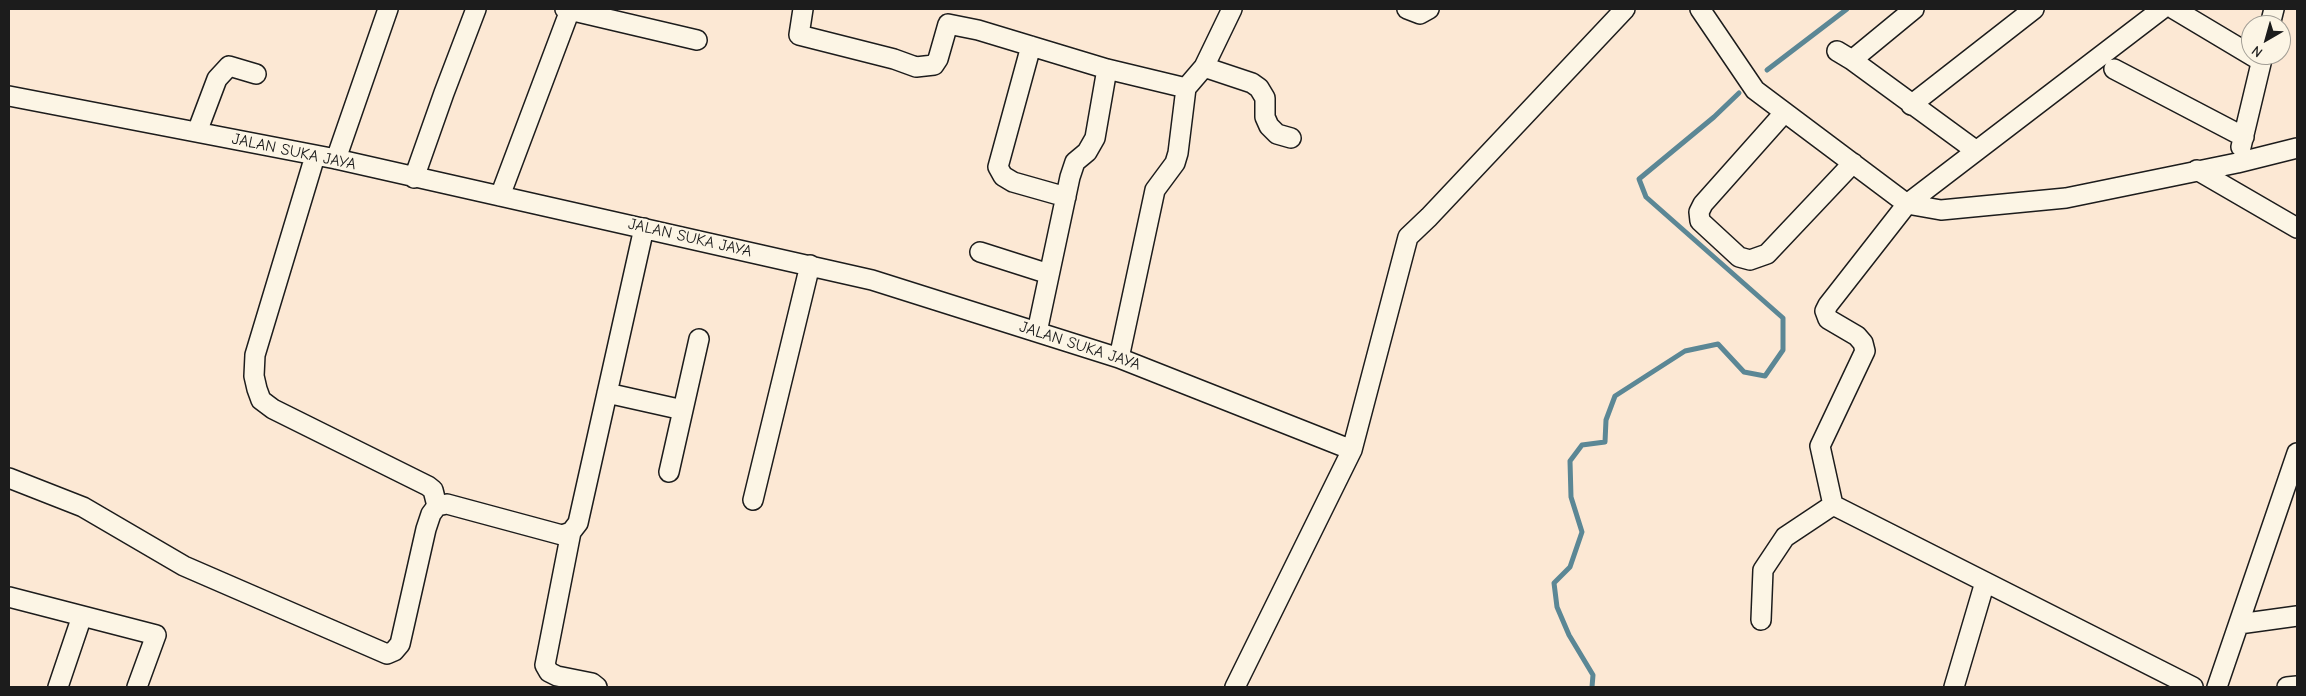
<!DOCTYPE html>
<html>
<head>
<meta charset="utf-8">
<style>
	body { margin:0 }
	#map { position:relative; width:2306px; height:696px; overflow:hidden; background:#fce8d4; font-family:"Comic Neue",sans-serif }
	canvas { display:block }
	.frame { position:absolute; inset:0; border:10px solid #1c1c1c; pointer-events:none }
	.north { position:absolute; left:2241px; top:15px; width:50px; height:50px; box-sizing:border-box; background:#fcf5e5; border:1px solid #a29e95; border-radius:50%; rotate:218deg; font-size:14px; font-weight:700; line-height:20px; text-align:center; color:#1c1c1c }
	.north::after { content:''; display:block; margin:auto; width:18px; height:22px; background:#1c1c1c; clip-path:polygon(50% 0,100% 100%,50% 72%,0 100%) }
</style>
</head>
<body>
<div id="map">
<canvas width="2306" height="696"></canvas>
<div class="frame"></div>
<div class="north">N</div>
</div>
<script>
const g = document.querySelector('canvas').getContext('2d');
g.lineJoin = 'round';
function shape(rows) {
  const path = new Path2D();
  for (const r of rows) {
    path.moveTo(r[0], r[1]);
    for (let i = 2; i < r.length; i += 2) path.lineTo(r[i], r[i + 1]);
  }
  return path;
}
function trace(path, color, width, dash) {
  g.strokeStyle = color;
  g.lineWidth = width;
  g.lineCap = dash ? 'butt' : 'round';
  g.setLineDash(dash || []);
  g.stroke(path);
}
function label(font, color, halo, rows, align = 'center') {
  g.font = font + ' "Comic Neue",sans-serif';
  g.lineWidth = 4;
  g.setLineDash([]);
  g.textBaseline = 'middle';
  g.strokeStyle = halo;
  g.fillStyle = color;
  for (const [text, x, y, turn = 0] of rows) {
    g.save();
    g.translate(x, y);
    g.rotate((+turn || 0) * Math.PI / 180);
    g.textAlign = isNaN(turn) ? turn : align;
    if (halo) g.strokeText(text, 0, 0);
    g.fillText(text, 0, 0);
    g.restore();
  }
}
const stream = shape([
	[1767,70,1847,9],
	[1592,687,1593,675,1569,635,1557,607,1554,583,1570,567,1582,532,1571,497,1570,461,1582,445,1605,442,1606,420,1615,396,1685,351,1718,344,1744,372,1765,376,1783,350,1783,318,1646,197,1639,179,1714,117,1739,93]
]);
const minor = shape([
	[565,9,697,40],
	[803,9,799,35,894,59,916,67,934,65,938,59,948,24,978,30,1107,69,1186,88,1204,67,1232,9],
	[1407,9,1420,14,1429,9],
	[1700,9,1755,90,1907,204,1941,210,2066,198,2237,163,2297,148],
	[2174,9,2261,61],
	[2270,25,2274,9],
	[1031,46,998,167,1003,176,1013,182,1066,197],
	[1837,51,1852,60,1975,150],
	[1852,60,1914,9],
	[1204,67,1252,83,1259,88,1265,98,1265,117,1269,126,1277,134,1291,138],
	[2114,69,2244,137],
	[9,96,336,159,872,280,1119,358,1352,450],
	[1911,105,2034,9],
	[1784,113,1703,204,1699,212,1700,221,1739,257,1750,260,1767,254,1853,163],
	[197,132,217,79,229,66,256,74],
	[2241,147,2263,55],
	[315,156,255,355,254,376,257,389,261,400,273,409,428,486,433,490,437,506],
	[336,159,388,9],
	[2197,170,2297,228],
	[414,178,444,93,476,9],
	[500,196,570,10],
	[980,252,1049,274],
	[1037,332,1070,177,1075,162,1087,152,1095,138,1107,69],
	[1119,358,1155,190,1175,163,1178,153,1186,88],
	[607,393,683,410],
	[669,472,699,339],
	[9,478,83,507,184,566,387,654,394,651,400,644,426,529,431,514,437,506,447,504,562,535,571,532,578,523,644,228],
	[753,500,810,265],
	[1833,505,1820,446,1865,351,1863,343,1857,336,1828,319,1825,311,1828,305,1907,204,2162,9],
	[571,532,545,665,549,672,557,676,592,683,597,687],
	[9,597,156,635,137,687],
	[1761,620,1763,570,1785,537,1833,505,2193,687],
	[2239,624,2297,616],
	[58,687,82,616],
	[1235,687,1352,450,1408,237,1429,217,1625,9],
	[1954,687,1985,582],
	[2217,687,2297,453],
	[2287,687,2297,686]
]);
const streetNames = [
	["JALAN SUKA JAYA",294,152,12],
	["JALAN SUKA JAYA",690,238,13],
	["JALAN SUKA JAYA",1080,346,18]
];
trace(stream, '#5b8795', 5);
trace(minor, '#1c1c1c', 22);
trace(minor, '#fcf5e5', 19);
label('16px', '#1c1c1c', '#fcf5e5', streetNames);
</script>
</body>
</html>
